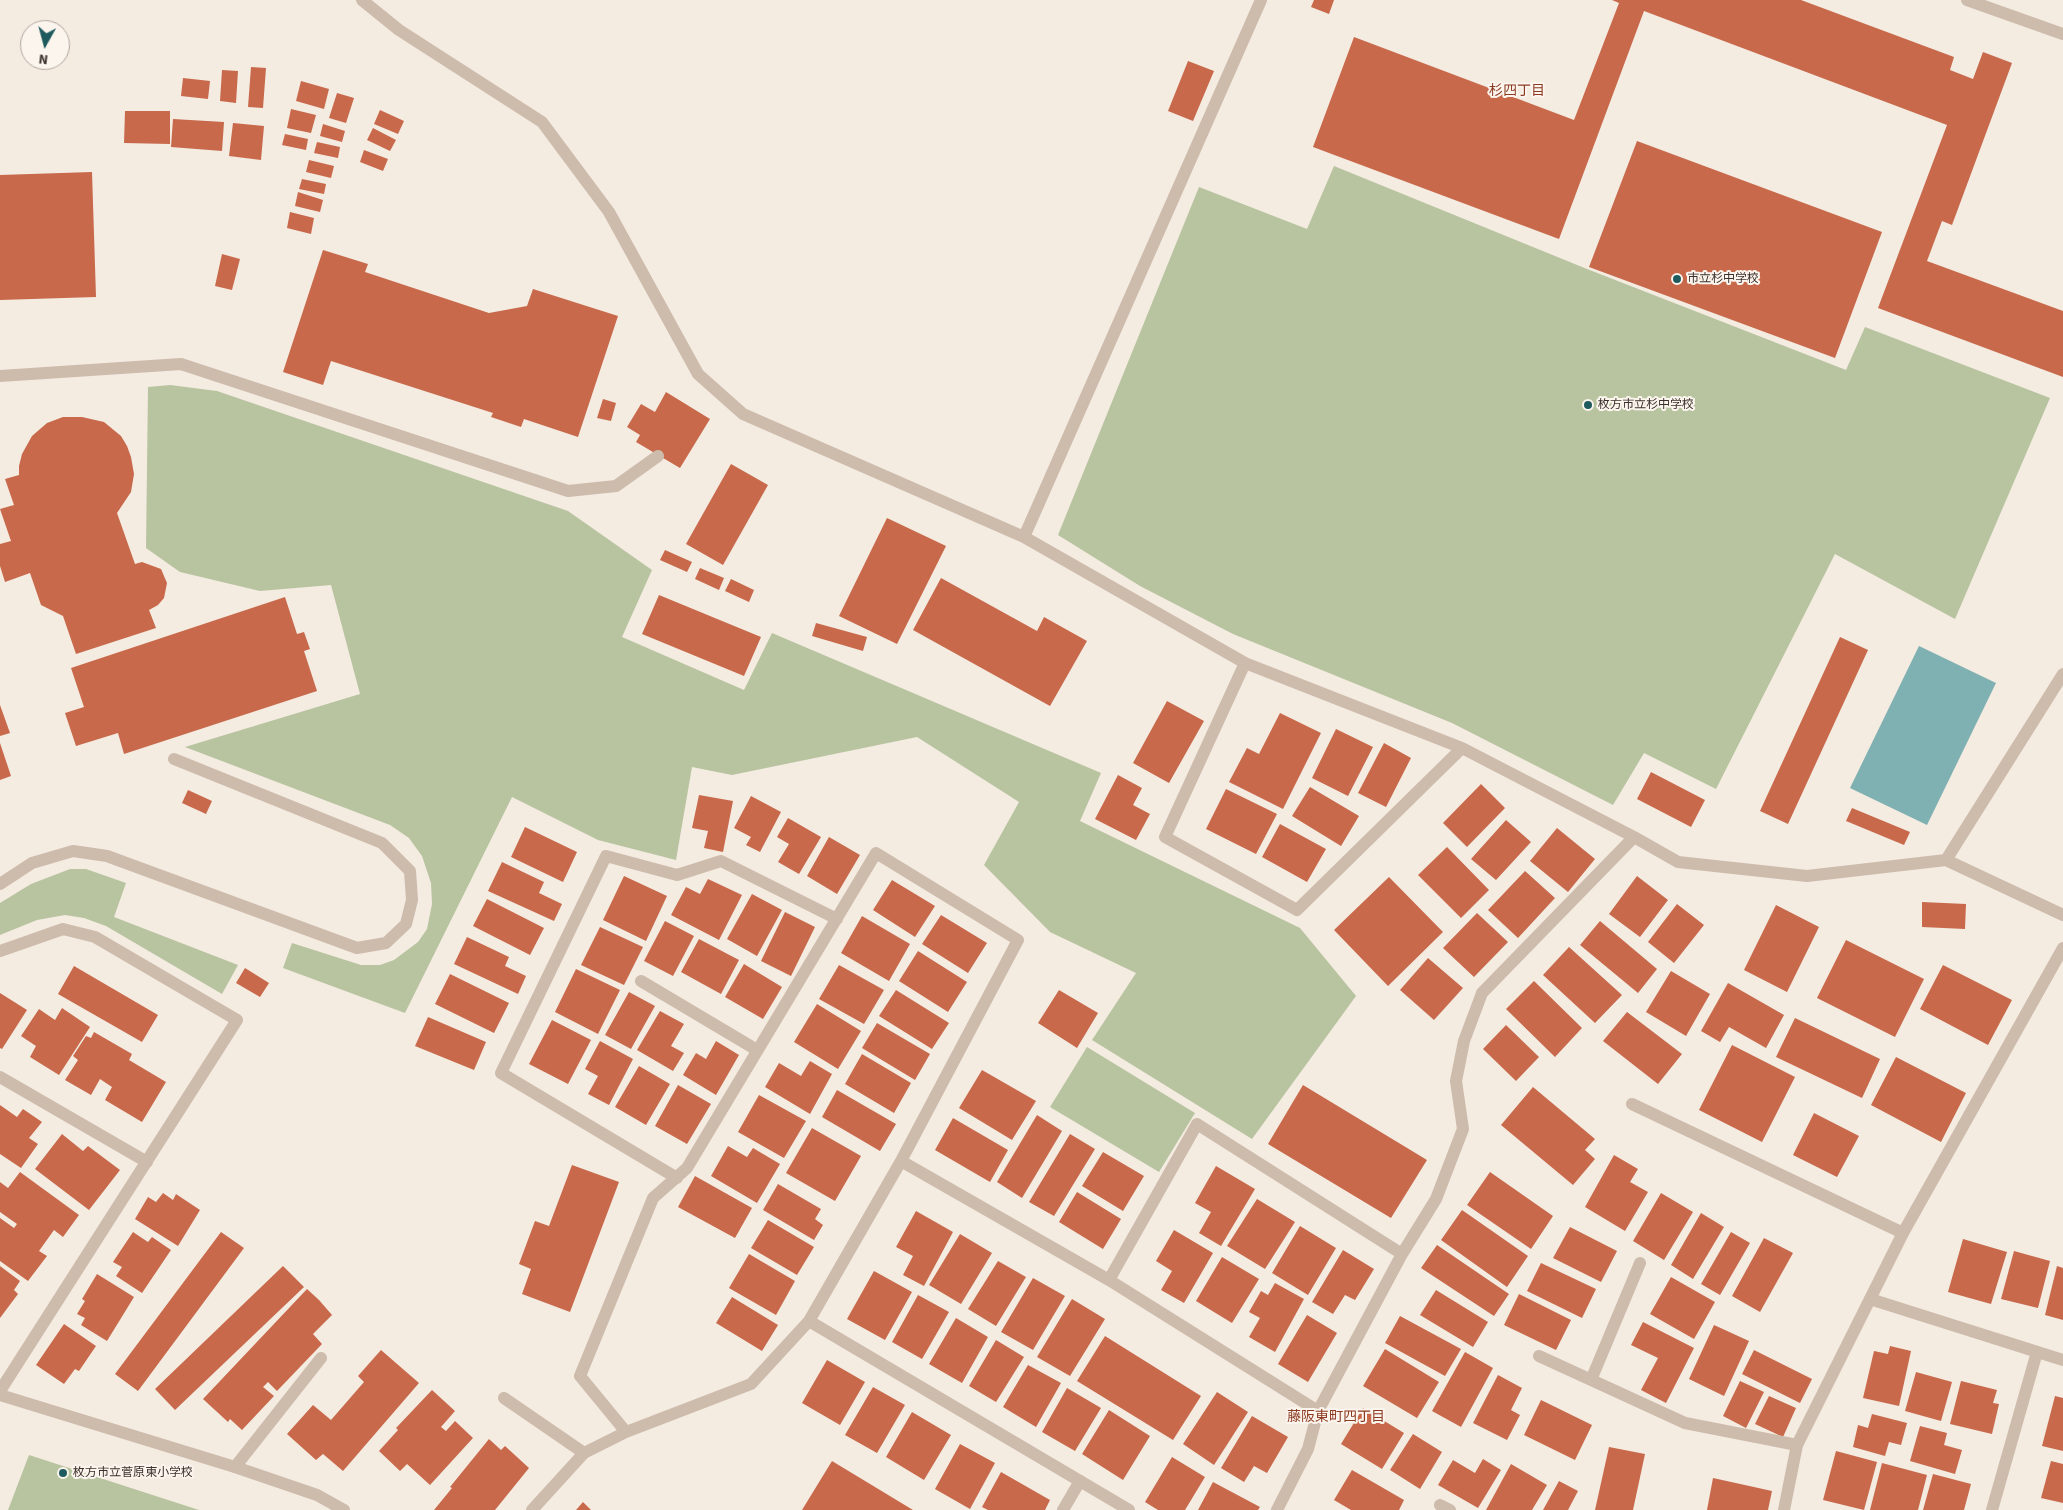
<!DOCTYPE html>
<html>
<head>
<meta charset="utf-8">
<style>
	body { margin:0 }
	#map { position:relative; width:2063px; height:1510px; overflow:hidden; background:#f4ebe1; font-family:"Source Sans 3",sans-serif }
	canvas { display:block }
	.north { position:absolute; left:20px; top:20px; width:50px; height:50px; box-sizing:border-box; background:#fbf5ee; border:1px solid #aea6a0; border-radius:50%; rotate:187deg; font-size:14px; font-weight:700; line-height:20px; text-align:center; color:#3b302b }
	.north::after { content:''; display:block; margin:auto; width:18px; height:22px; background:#1f5a5e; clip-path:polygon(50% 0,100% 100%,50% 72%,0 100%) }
</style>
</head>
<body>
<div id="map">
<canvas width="2063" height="1510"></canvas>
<div class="north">N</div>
</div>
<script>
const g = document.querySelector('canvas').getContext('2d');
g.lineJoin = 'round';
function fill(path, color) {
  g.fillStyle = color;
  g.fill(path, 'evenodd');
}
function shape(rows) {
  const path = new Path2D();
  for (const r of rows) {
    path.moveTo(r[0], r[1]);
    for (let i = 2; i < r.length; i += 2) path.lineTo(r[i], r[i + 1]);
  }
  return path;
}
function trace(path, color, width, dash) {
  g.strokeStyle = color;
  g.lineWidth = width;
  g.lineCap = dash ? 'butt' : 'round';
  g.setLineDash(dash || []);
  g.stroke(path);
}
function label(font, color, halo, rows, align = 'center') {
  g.font = font + ' "Source Sans 3","Noto Sans JP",sans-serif';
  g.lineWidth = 4;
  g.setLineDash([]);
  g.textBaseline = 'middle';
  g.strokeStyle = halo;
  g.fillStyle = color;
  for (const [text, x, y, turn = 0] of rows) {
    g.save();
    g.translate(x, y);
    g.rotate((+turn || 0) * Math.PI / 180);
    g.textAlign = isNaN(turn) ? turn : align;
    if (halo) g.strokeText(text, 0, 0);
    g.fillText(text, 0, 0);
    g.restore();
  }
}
const green = shape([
	[1334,166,1587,269,1846,370,1865,327,2050,398,1955,619,1835,554,1716,789,1644,753,1613,805,1452,723,1233,634,1140,586,1058,535,1199,187,1307,229],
	[170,385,217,391,568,511,652,570,622,637,744,690,772,633,1101,773,1080,821,1300,928,1356,996,1252,1139,1092,1040,1136,973,1050,932,984,865,1019,802,917,737,732,775,692,767,676,860,598,840,512,797,405,1013,283,968,292,943,361,965,380,965,394,960,418,942,427,929,432,904,431,883,422,856,409,838,390,825,185,747,360,694,331,585,260,591,180,572,146,548,148,387],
	[70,869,86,869,126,883,114,917,238,965,222,994,106,926,84,918,65,915,37,920,0,935,0,903,31,884],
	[1087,1047,1195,1113,1159,1172,1050,1107],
	[29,1455,199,1510,8,1510]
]);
const water = shape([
	[1919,646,1996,683,1927,825,1850,788]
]);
const building = shape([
	[1314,0,1334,0,1329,14,1311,7],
	[1612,0,1801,0,1954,57,1950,70,1973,79,1983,52,2012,63,1952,225,1942,221,1927,261,2063,311,2063,377,1878,308,1947,125,1644,11,1559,239,1313,147,1354,37,1574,120,1619,3],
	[1188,61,1214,71,1193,121,1168,111],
	[251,67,266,68,263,108,248,107],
	[222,70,238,71,236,103,220,101],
	[183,78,210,81,208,99,181,96],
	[301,81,329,89,324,109,296,101],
	[337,93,354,98,346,123,329,118],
	[291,109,316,115,311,133,287,128],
	[380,110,404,121,398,134,374,124],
	[125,111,170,111,170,144,124,143],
	[173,119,224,122,222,151,171,147],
	[233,123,264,126,261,160,229,156],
	[323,124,345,131,342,142,320,136],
	[373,128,396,140,390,151,367,140],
	[285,134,308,139,306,150,282,145],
	[1637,141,1882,232,1835,358,1589,267],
	[317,142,340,147,338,158,314,153],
	[364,150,388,159,383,171,360,162],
	[309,160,334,166,331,178,306,172],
	[92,172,96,297,0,300,0,175],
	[302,179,326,184,324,194,299,189],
	[298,192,323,200,320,212,295,206],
	[290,212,314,218,311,234,287,228],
	[323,250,368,264,365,272,489,313,527,306,533,289,618,316,578,437,524,419,521,427,491,417,493,413,331,361,323,385,283,372],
	[222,254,240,259,232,290,215,286],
	[666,392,710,419,680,468,636,442,640,435,627,427,641,404,655,412],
	[603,399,616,403,611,421,597,418],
	[63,417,82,417,104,422,121,436,127,446,131,457,134,474,131,492,117,513,135,564,142,562,161,569,167,583,164,598,158,605,149,610,156,628,76,654,63,616,41,605,30,573,5,582,0,566,0,544,11,541,0,509,14,505,5,479,19,475,19,466,22,454,32,436,47,423],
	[731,464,768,485,723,565,686,544],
	[887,518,946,546,897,644,839,616],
	[665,550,692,562,687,572,660,560],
	[700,568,724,578,719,590,695,579],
	[941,578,1037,631,1044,617,1087,641,1050,706,913,630],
	[731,579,754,590,749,602,725,591],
	[659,595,761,637,744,676,642,634],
	[285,597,297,634,304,632,310,649,304,651,317,691,124,754,118,733,76,746,65,713,84,707,71,668],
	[816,623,867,637,863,651,812,636],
	[1840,637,1868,650,1788,824,1760,811],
	[1167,701,1204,721,1169,783,1133,763],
	[0,705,10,733,0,736],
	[1280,713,1321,733,1283,809,1229,782,1247,748,1259,754],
	[1336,729,1373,747,1348,796,1312,778],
	[0,743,11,776,0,780],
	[1384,743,1411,758,1386,807,1358,793],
	[1651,772,1705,800,1691,827,1637,799],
	[1118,775,1142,788,1133,805,1150,814,1136,840,1095,819],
	[1481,784,1505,808,1467,847,1443,823],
	[1310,787,1359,816,1341,846,1292,816],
	[1226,789,1277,814,1256,854,1206,829],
	[188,790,212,801,206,814,182,803],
	[699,795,733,801,723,852,704,848,708,831,692,828],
	[751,796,781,812,760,852,746,845,751,837,734,828],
	[1852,808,1910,832,1904,845,1846,821],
	[788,818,821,837,799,874,778,862,789,844,777,837],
	[1506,820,1531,842,1496,880,1471,859],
	[1280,824,1326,849,1307,882,1262,857],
	[525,827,577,852,563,882,511,857],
	[1557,828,1595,859,1568,892,1530,861],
	[829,837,860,855,837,894,807,876],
	[1447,847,1489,890,1461,918,1418,875],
	[502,862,544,882,539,893,562,904,554,921,488,891],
	[1525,871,1555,898,1518,938,1488,910],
	[624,876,667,896,646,941,603,920],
	[1637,876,1668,900,1640,937,1609,914],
	[1389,877,1443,932,1388,986,1334,930],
	[708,879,742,895,719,940,671,915,686,887,700,894],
	[892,880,935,906,915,937,873,910],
	[752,894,782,910,757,956,727,939],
	[487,899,544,928,530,955,473,926],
	[1922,902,1966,904,1965,929,1922,927],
	[1677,904,1704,925,1674,963,1648,942],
	[1776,905,1819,927,1787,992,1744,970],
	[785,912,815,927,791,976,761,961],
	[1477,913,1508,942,1474,977,1443,948],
	[941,915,987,943,968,973,922,944],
	[862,916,910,944,889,981,841,953],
	[665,921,694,936,673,976,644,961],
	[1600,921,1657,969,1638,993,1580,945],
	[600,927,643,947,624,985,581,965],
	[467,937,509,957,505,966,526,976,518,994,454,964],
	[699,939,739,960,721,994,681,972],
	[1846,940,1924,979,1895,1037,1817,998],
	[1569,947,1622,995,1595,1023,1543,975],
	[918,951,967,982,948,1012,899,981],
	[1428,958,1463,988,1434,1020,1400,990],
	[744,964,782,987,763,1019,725,997],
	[839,965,884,990,864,1024,819,999],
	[1943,965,2012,1000,1988,1045,1920,1009],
	[74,966,158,1015,142,1042,58,994],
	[245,968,269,983,260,997,236,983],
	[576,969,620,990,598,1034,555,1012],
	[1671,971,1710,994,1686,1036,1646,1012],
	[450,974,509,1003,494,1033,435,1004],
	[1534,981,1582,1028,1555,1057,1506,1009],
	[1728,983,1784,1015,1766,1048,1729,1027,1720,1042,1701,1031],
	[896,990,949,1023,932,1049,879,1016],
	[1059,990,1098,1013,1077,1048,1038,1023],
	[629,992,655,1006,631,1049,605,1035],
	[0,993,27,1010,2,1049,0,1048],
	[817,1004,861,1031,838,1069,794,1042],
	[62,1008,90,1027,59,1075,30,1057,36,1046,21,1036,39,1009,55,1020],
	[660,1011,684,1024,671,1046,684,1053,673,1071,637,1050],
	[1627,1012,1682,1054,1658,1084,1603,1041],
	[428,1017,486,1042,474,1070,415,1046],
	[1795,1018,1880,1059,1862,1098,1776,1057],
	[552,1020,591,1040,568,1084,529,1064],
	[877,1023,930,1054,915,1080,862,1048],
	[1506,1025,1539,1057,1516,1081,1483,1049],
	[94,1032,132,1054,129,1060,166,1082,142,1122,105,1100,112,1087,100,1079,91,1095,65,1080,78,1060,73,1056,86,1036,91,1038],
	[600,1041,633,1059,609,1105,588,1094,598,1076,585,1069],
	[716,1041,739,1055,716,1095,683,1075,696,1053,706,1059],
	[1732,1045,1795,1077,1762,1142,1699,1110],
	[862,1054,911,1083,894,1113,845,1084],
	[1896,1057,1966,1093,1941,1142,1871,1105],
	[810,1061,832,1074,810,1114,765,1087,779,1063,801,1076],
	[639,1066,670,1084,646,1125,615,1107],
	[982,1070,1036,1101,1012,1140,959,1108],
	[678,1085,711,1104,687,1144,655,1126],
	[1303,1085,1427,1160,1391,1218,1268,1144],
	[1533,1087,1595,1139,1585,1150,1595,1159,1573,1185,1501,1125],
	[837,1090,896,1124,880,1151,822,1117],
	[759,1095,806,1121,784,1158,738,1132],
	[0,1105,17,1117,23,1109,42,1122,29,1138,38,1144,21,1168,0,1154],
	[1814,1113,1859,1136,1837,1177,1793,1155],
	[1037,1115,1062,1131,1022,1198,997,1182],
	[953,1118,1008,1150,990,1182,935,1150],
	[812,1128,861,1156,835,1201,786,1173],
	[62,1134,83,1151,88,1146,120,1170,89,1210,35,1169],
	[1070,1134,1095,1149,1054,1216,1029,1202],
	[728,1146,747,1157,753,1148,780,1164,757,1203,711,1176],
	[1103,1152,1144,1176,1123,1211,1082,1186],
	[1614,1155,1638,1169,1630,1182,1648,1192,1625,1231,1585,1207],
	[572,1165,619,1182,570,1312,522,1294,531,1269,519,1264,535,1221,549,1226],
	[1216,1166,1255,1189,1221,1246,1199,1233,1211,1212,1195,1203],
	[20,1172,79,1215,63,1237,54,1230,39,1251,47,1256,28,1281,0,1261,0,1218,14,1228,17,1224,0,1212,0,1182,8,1188],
	[1490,1172,1553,1216,1531,1249,1467,1205],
	[695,1176,752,1208,735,1238,678,1207],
	[778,1184,821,1209,815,1219,823,1225,814,1240,763,1210],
	[1077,1192,1121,1219,1103,1249,1059,1222],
	[163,1193,173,1200,176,1194,200,1210,178,1246,135,1219,148,1197,156,1202],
	[1661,1193,1693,1212,1664,1260,1633,1241],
	[1257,1199,1295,1222,1265,1269,1227,1246],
	[1462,1210,1528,1256,1507,1287,1441,1240],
	[916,1211,953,1232,924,1286,903,1275,913,1256,896,1247],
	[1701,1213,1724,1227,1693,1279,1671,1265],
	[768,1220,814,1247,797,1275,751,1248],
	[1300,1226,1336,1248,1308,1295,1272,1273],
	[1570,1227,1617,1251,1601,1282,1553,1258],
	[1174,1230,1213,1253,1184,1303,1161,1290,1172,1271,1156,1261],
	[133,1232,148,1242,152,1237,171,1250,142,1293,116,1276,122,1267,113,1262],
	[221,1232,244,1248,138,1391,115,1374],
	[1731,1232,1750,1243,1720,1295,1701,1284],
	[960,1234,992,1253,961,1304,929,1285],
	[1764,1238,1793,1253,1760,1312,1732,1296],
	[1963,1239,2007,1252,1991,1304,1948,1292],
	[1437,1245,1509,1294,1494,1316,1421,1268],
	[1343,1250,1374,1269,1355,1300,1345,1295,1333,1314,1312,1302],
	[2014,1251,2050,1261,2038,1308,2001,1299],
	[749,1254,795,1281,776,1315,729,1288],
	[1222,1257,1259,1279,1232,1323,1196,1301],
	[998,1261,1026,1277,996,1326,968,1309],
	[1541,1263,1596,1289,1582,1318,1527,1291],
	[0,1266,20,1281,14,1290,18,1294,0,1318],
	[283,1266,304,1287,175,1410,155,1389],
	[2057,1266,2063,1268,2063,1320,2045,1315],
	[874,1271,912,1292,885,1340,847,1319],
	[97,1274,134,1297,107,1341,81,1325,85,1318,77,1314,85,1301,82,1299],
	[1671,1277,1715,1302,1694,1339,1650,1314],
	[1033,1278,1065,1296,1033,1350,1001,1332],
	[1275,1283,1304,1299,1275,1352,1249,1337,1260,1318,1249,1312,1261,1291,1268,1295],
	[307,1289,319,1300,332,1315,313,1334,322,1344,277,1391,268,1382,263,1387,274,1396,242,1430,230,1419,228,1422,203,1399],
	[1436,1290,1488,1322,1473,1347,1420,1315],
	[1519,1294,1571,1320,1556,1350,1504,1325],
	[918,1295,949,1312,922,1359,892,1342],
	[732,1297,778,1325,762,1351,716,1323],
	[1072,1299,1105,1319,1070,1376,1037,1357],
	[1307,1315,1337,1333,1308,1382,1278,1364],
	[1400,1316,1461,1349,1445,1376,1385,1343],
	[956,1318,988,1337,962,1383,929,1364],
	[1643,1322,1694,1348,1666,1403,1641,1390,1658,1358,1631,1345],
	[64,1324,96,1346,79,1371,75,1369,64,1384,36,1365],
	[1714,1325,1749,1341,1724,1396,1689,1379],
	[1105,1336,1201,1396,1173,1440,1077,1381],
	[996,1340,1024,1357,996,1402,969,1386],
	[1890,1346,1911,1351,1899,1406,1863,1398,1874,1351,1888,1354],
	[1385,1349,1439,1382,1417,1418,1363,1386],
	[381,1350,419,1383,343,1471,323,1454,316,1460,287,1434,313,1405,331,1420,364,1382,358,1376],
	[1754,1350,1812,1379,1800,1403,1742,1374],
	[1465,1352,1493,1368,1461,1427,1432,1411],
	[827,1360,865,1382,840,1425,802,1403],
	[1028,1365,1061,1383,1036,1427,1003,1407],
	[1916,1372,1952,1382,1941,1421,1905,1411],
	[1498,1375,1522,1388,1511,1410,1520,1415,1507,1440,1473,1423],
	[1740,1381,1764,1392,1746,1428,1723,1416],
	[1961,1381,1997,1390,1993,1403,1999,1404,1992,1434,1950,1424],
	[873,1387,905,1405,877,1453,845,1435],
	[1067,1388,1101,1408,1075,1451,1042,1432],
	[432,1390,455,1411,441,1427,446,1431,455,1421,473,1438,430,1485,407,1464,400,1471,379,1451,398,1430,396,1428],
	[1217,1392,1248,1412,1214,1465,1183,1444],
	[1769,1396,1796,1408,1783,1437,1755,1424],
	[2055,1396,2063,1398,2063,1451,2042,1446],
	[1541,1400,1592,1425,1575,1460,1524,1435],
	[1363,1408,1404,1433,1382,1469,1341,1444],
	[1109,1410,1150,1436,1123,1480,1082,1454],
	[912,1412,951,1435,924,1480,886,1457],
	[1872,1414,1907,1423,1901,1445,1889,1442,1885,1456,1853,1447,1858,1425,1868,1428],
	[1252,1416,1288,1437,1267,1473,1254,1466,1244,1482,1221,1468],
	[1920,1426,1947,1433,1944,1445,1962,1450,1955,1474,1910,1461],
	[1413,1434,1442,1452,1420,1489,1390,1470],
	[489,1439,501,1450,505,1446,529,1468,495,1510,434,1510,452,1488,450,1487],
	[960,1444,995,1463,970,1509,935,1489],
	[1609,1447,1645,1454,1633,1510,1595,1510],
	[1836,1451,1877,1462,1864,1510,1823,1500],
	[1172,1457,1205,1477,1185,1510,1158,1510,1145,1502],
	[1483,1459,1501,1470,1478,1508,1438,1485,1453,1460,1475,1473],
	[832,1461,913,1510,802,1510],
	[2051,1461,2063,1464,2063,1503,2041,1498],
	[1882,1463,1927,1475,1918,1510,1870,1510],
	[1511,1464,1547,1485,1532,1510,1486,1510],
	[1352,1470,1404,1500,1399,1510,1351,1510,1334,1500],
	[1001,1472,1050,1500,1045,1510,988,1510,982,1507],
	[1933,1474,1971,1484,1964,1510,1923,1510],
	[1713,1478,1772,1491,1768,1510,1707,1510],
	[1559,1481,1578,1491,1568,1510,1543,1510],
	[1213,1482,1260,1507,1258,1510,1198,1510],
	[583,1502,591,1510,576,1510]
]);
const service = shape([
	[0,376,181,364,568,491,616,486,658,456],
	[0,884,32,863,73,851,107,856,357,948,386,943,406,924,412,900,410,871,382,843,174,759],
	[641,981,757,1050],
	[1632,1104,1903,1233],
	[1870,1299,2063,1360],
	[1539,1356,1685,1423,1797,1445],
	[1591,1380,1640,1263],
	[504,1398,584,1453],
	[235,1467,321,1358],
	[1063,1510,1080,1481],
	[1992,1510,2037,1352]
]);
const minor = shape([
	[362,0,399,30,542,122,609,212,698,374,743,414,1024,537,1245,663,1462,748,1634,837,1678,862,1807,876,1946,860,2063,915],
	[1967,0,2063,34],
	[1024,537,1261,0],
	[1245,663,1165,837,1297,910,1462,748],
	[1946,860,2063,674],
	[0,951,63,929,95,937,237,1020,0,1391],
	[0,1077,147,1162],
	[901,1161,1109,1280,1318,1411],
	[677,1178,501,1073,606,856,677,875,721,861,837,919],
	[1109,1280,1197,1124,1402,1254],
	[809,1321,1129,1510],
	[1440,1505,1450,1510],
	[532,1510,584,1453,626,1432,751,1384,809,1321,901,1161,1018,940,876,853,687,1168,653,1198,580,1376,626,1432],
	[1277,1510,1308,1449,1318,1411,1402,1254,1436,1199,1463,1129,1456,1081,1464,1041,1482,993,1634,837],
	[1784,1510,1797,1445,1903,1233,2063,948]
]);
const tertiary = shape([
	[0,1395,235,1467,317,1495,344,1510]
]);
const markers = [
	[1677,279,5,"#1f5a5e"],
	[1588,405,5,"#1f5a5e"],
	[63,1473,5,"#1f5a5e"]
];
const poiNames = [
	["市立杉中学校",1687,279],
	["枚方市立杉中学校",1598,405],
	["枚方市立菅原東小学校",73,1473]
];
const neighbourhoodNames = [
	["杉四丁目",1517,92],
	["藤阪東町四丁目",1336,1418]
];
fill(green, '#b8c4a0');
fill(water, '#7fb0b2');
fill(building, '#c8694b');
trace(service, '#cdbbac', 12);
trace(minor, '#cdbbac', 12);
trace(tertiary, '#cdbbac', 12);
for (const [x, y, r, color] of markers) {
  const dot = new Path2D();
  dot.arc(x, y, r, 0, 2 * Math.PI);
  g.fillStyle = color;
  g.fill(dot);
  trace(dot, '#fbf5ee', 2);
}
label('12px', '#3b302b', '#fbf5ee', poiNames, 'left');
label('14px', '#8c3b22', '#fbf5ee', neighbourhoodNames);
</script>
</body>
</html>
